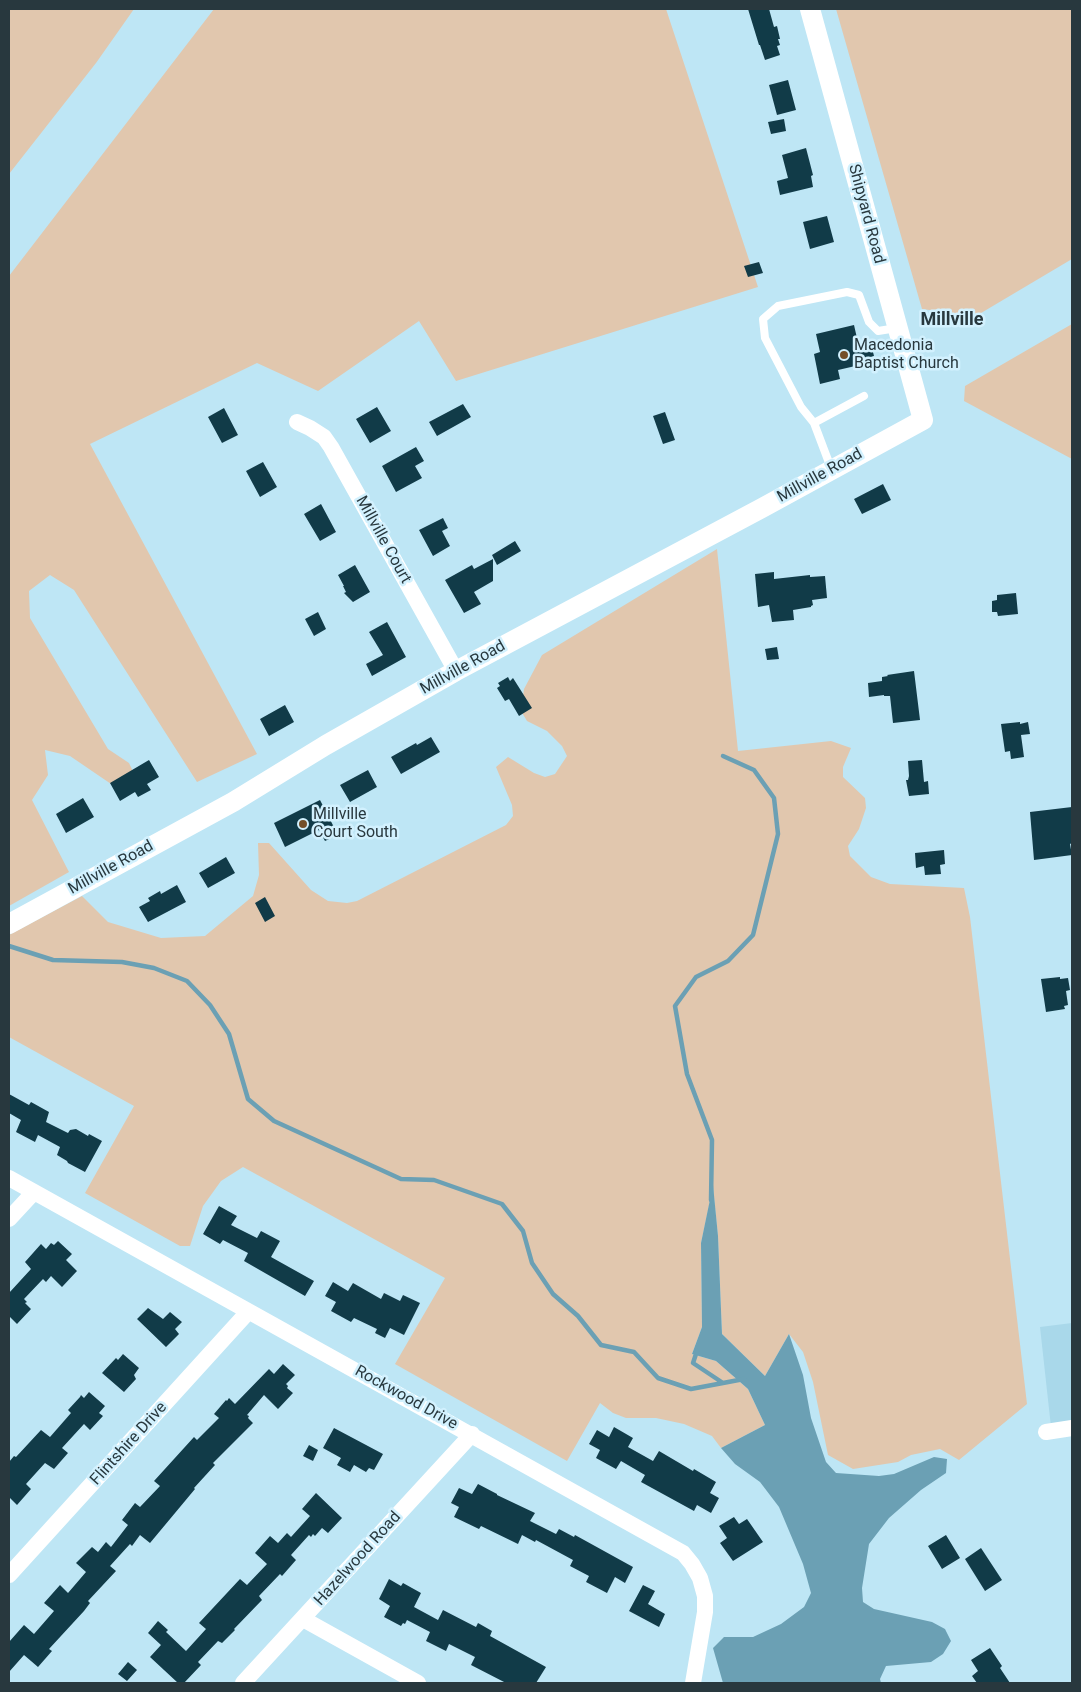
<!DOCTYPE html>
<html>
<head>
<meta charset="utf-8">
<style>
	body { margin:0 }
	#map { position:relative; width:1081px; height:1692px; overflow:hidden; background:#bee6f5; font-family:Roboto,sans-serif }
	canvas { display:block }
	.frame { position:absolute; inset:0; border:10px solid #28383e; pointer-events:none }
</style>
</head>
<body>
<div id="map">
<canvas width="1081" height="1692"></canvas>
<div class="frame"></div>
</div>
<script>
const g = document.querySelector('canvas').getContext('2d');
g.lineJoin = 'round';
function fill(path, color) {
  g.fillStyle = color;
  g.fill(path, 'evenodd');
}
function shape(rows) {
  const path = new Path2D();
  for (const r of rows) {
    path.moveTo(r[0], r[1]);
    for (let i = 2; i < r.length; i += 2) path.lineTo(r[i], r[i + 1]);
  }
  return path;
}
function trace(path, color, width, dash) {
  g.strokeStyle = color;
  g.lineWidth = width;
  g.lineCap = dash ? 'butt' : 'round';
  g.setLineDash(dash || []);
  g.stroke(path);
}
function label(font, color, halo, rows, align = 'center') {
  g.font = font + ' Roboto,sans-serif';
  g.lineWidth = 5;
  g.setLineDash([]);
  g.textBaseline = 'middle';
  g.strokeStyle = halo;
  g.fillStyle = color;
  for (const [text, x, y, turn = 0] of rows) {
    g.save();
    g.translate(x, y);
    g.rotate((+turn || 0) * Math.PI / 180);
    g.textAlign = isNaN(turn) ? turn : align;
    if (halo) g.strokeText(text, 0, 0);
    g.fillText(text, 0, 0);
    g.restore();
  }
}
const built = shape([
	[1072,1323,1072,1433,1052,1436,1040,1327]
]);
const green = shape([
	[9,9,134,9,96,63,9,174],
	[214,9,666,9,758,287,456,381,419,321,318,391,257,363,90,444,257,754,197,782,74,590,50,575,29,591,30,618,108,749,129,763,140,786,114,786,70,756,45,750,48,775,32,800,69,872,9,906,9,276],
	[836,9,1072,9,1072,259,976,316,922,309],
	[1072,324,1072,459,964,401,965,386],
	[717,549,738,751,831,741,851,748,843,767,843,777,865,798,866,808,859,829,848,846,850,856,871,877,890,884,964,888,970,917,1027,1404,959,1460,940,1449,911,1455,898,1462,853,1469,828,1455,813,1382,803,1352,789,1334,765,1376,722,1334,718,1236,713,1187,701,1243,702,1327,692,1354,716,1361,748,1389,765,1425,721,1448,712,1436,684,1424,656,1418,626,1418,613,1413,600,1403,567,1461,395,1364,445,1278,243,1167,221,1181,203,1206,190,1246,180,1246,85,1193,134,1106,9,1037,9,935,82,896,108,922,161,938,205,936,253,896,259,875,258,843,269,843,311,890,328,901,347,903,357,901,506,825,513,816,512,805,496,767,508,757,534,773,545,777,555,774,567,756,562,746,547,731,527,721,521,711,524,689,542,655]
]);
const water = shape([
	[713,1185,718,1236,722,1334,765,1376,789,1334,803,1375,811,1418,826,1462,836,1473,879,1476,894,1474,934,1457,947,1459,946,1473,921,1490,889,1518,869,1544,862,1588,863,1602,874,1609,932,1622,945,1629,951,1641,943,1654,931,1662,886,1666,880,1679,881,1683,723,1683,713,1648,724,1637,753,1637,781,1624,804,1607,811,1593,803,1564,779,1507,760,1482,735,1464,721,1448,765,1425,748,1389,716,1361,692,1354,702,1327,701,1243]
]);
const stream = shape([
	[9,946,53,960,122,962,154,968,187,981,210,1005,229,1034,248,1099,274,1121,401,1179,434,1180,502,1204,523,1231,532,1263,553,1294,578,1316,601,1345,634,1352,658,1378,691,1389,723,1383],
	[711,1200,712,1140,687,1074,675,1006,696,977,728,961,753,935,778,834,774,798,754,770,723,756],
	[697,1351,693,1363,723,1383,744,1379]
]);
const building = shape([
	[748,9,769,9,774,27,777,26,780,39,778,39,780,45,777,46,780,55,765,60,760,45,759,45],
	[788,80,796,110,777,115,769,85],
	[784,119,786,131,771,134,768,122],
	[806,148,813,175,811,176,813,187,780,195,777,181,788,178,782,155],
	[827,216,834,242,810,249,803,222],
	[759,262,763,273,748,277,744,266],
	[854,325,859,347,871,344,874,356,863,359,864,364,838,370,840,379,820,384,814,354,820,352,816,334],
	[463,404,471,417,437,436,429,422],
	[377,407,391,431,370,443,356,419],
	[224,408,238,435,222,443,208,417],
	[665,412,675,440,663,444,653,416],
	[416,447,424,461,415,466,422,478,396,492,382,466],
	[263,462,277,487,260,497,246,471],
	[883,484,891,500,862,514,854,499],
	[321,504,336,532,320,541,304,514],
	[443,518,448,528,442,531,450,546,433,556,419,530],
	[515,541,521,551,497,565,492,555],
	[493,559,493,581,474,592,481,604,464,613,445,580,472,565,474,569],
	[355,565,370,592,353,602,344,593,346,592,343,586,344,586,338,575],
	[774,572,774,579,810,575,810,577,825,576,827,598,812,600,813,605,811,606,811,607,793,610,794,620,772,622,769,605,758,607,755,574],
	[1016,593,1018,614,998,616,997,612,992,612,992,601,997,600,997,595],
	[318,612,326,629,314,636,305,619],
	[387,622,406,657,372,676,366,664,383,655,369,632],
	[777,647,779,659,767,660,765,649],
	[914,671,920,720,893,723,890,696,884,696,884,695,869,697,868,683,882,681,882,677,888,676,887,675],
	[508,677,510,681,513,678,532,708,519,716,509,699,505,701,497,688,500,686,498,683],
	[285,705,294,722,269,736,260,719],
	[1020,722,1020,724,1028,722,1030,734,1021,735,1024,757,1011,759,1010,751,1005,752,1001,724],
	[431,737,440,752,401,774,391,757,416,743,417,745],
	[149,760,159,777,147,784,151,790,138,797,135,792,120,801,110,783],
	[922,760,924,782,928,781,929,794,909,796,906,780,908,780,909,776,908,761],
	[368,770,377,787,350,802,340,785],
	[83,798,94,817,66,833,56,814],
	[320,800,338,835,325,841,319,830,285,847,274,823],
	[1072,807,1072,843,1070,844,1072,855,1034,860,1030,812],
	[944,850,945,864,940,865,941,874,925,875,924,866,916,868,915,853],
	[226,857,235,873,208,888,199,873],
	[177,885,186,902,148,922,139,907,150,901,148,898,160,891,161,894],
	[265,897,275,916,265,922,255,903],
	[1060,977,1060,979,1068,978,1070,990,1066,991,1068,1005,1064,1006,1065,1009,1046,1012,1041,979],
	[9,1094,29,1105,31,1102,49,1112,46,1122,68,1133,70,1130,76,1129,88,1136,89,1134,102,1141,85,1172,68,1163,67,1161,57,1155,60,1147,38,1135,35,1142,16,1132,21,1120,9,1113],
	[219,1206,237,1216,231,1225,257,1238,261,1231,280,1241,271,1257,314,1281,305,1296,244,1261,248,1253,223,1240,220,1244,203,1234],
	[58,1241,72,1254,66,1260,77,1271,62,1287,51,1276,46,1282,43,1279,24,1299,27,1302,25,1303,31,1309,17,1324,9,1316,9,1293,31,1269,25,1262,41,1244,46,1249,51,1243,54,1245],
	[333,1282,348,1291,353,1283,381,1299,384,1293,400,1301,403,1295,420,1303,404,1335,390,1328,385,1338,375,1333,377,1329,354,1318,351,1322,331,1311,336,1302,325,1296],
	[148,1308,163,1319,170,1312,182,1322,175,1329,179,1334,166,1347,137,1319],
	[123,1354,139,1368,134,1375,136,1379,124,1392,102,1373,116,1358,118,1360],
	[283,1364,295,1375,286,1384,288,1386,287,1388,293,1393,278,1409,264,1395,247,1415,249,1416,248,1418,253,1423,213,1463,215,1465,194,1488,195,1489,150,1543,140,1535,132,1546,130,1544,110,1566,116,1571,88,1601,90,1603,84,1611,49,1649,52,1651,38,1667,24,1655,9,1672,9,1642,24,1625,34,1634,54,1611,44,1603,60,1585,68,1593,86,1572,76,1563,92,1547,98,1552,106,1542,111,1547,128,1525,122,1520,135,1503,140,1507,160,1486,154,1481,194,1437,197,1440,219,1418,214,1414,226,1400,227,1401,229,1398,235,1404,269,1369,274,1374],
	[89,1392,105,1406,99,1413,103,1416,90,1430,84,1424,62,1448,68,1453,54,1469,45,1463,26,1484,31,1489,17,1505,9,1497,9,1462,14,1456,16,1457,41,1430,50,1437,71,1413,68,1410,80,1397,81,1395,84,1398],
	[614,1427,633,1438,628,1447,653,1461,659,1451,693,1471,694,1469,716,1482,710,1493,719,1498,711,1513,697,1505,694,1511,641,1482,645,1475,621,1461,616,1469,596,1458,600,1450,589,1444,597,1430,609,1437],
	[334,1428,383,1454,374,1470,369,1468,366,1472,354,1465,350,1472,337,1465,341,1458,323,1448],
	[309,1445,318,1450,313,1461,303,1456],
	[478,1484,497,1494,497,1495,535,1513,530,1521,556,1534,559,1529,574,1537,575,1535,633,1567,625,1583,615,1577,607,1593,586,1582,589,1576,570,1566,573,1560,536,1540,535,1542,522,1535,518,1544,481,1526,479,1529,454,1517,459,1507,451,1503,459,1488,472,1494],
	[316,1493,342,1518,328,1533,322,1528,315,1536,313,1534,311,1537,309,1535,291,1555,296,1560,282,1576,280,1574,259,1596,262,1600,234,1629,235,1630,222,1643,218,1641,198,1662,201,1665,184,1683,178,1683,150,1657,161,1645,148,1633,158,1621,168,1630,166,1632,186,1651,206,1629,199,1623,240,1579,247,1585,267,1564,255,1553,270,1536,278,1543,287,1533,291,1537,310,1516,302,1509],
	[734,1517,739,1524,747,1519,763,1542,733,1561,720,1543,727,1538,719,1526],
	[946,1535,960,1558,942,1569,928,1546],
	[981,1548,1002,1580,985,1591,965,1559],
	[389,1579,401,1586,403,1583,421,1593,414,1607,438,1620,443,1610,476,1627,478,1623,492,1631,490,1636,546,1667,536,1683,506,1683,471,1665,475,1657,449,1644,446,1651,426,1641,430,1632,407,1620,405,1624,403,1623,401,1626,384,1617,390,1606,379,1599],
	[643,1585,655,1591,648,1604,665,1614,659,1627,629,1611],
	[990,1648,1002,1666,1000,1668,1010,1683,977,1683,972,1676,978,1671,971,1660],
	[128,1662,137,1670,127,1681,118,1674]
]);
const service = shape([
	[864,396,814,423,801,407,765,338,763,319,778,306,847,292,859,295,869,322,878,331,897,328],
	[814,423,831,468]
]);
const minor = shape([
	[297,422,310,428,324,437,331,447,456,671],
	[9,1178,683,1553,692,1564,700,1578,705,1596,705,1612,693,1683],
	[9,1219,34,1192],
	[1046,1432,1072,1428],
	[9,1575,248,1312],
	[303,1619,418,1683],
	[243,1683,472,1434]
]);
const tertiary = shape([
	[9,924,233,802,326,745,456,671,762,508,923,420,810,9]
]);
const markers = [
	[844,355,5,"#74502a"],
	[303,824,5,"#74502a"]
];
const streetNames = [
	["Shipyard Road",866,214,75],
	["Millville Road",820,476,-29],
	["Millville Court",383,540,61],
	["Millville Road",463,668,-29],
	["Millville Road",111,868,-29],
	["Rockwood Drive",406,1398,29],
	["Flintshire Drive",129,1444,-48],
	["Hazelwood Road",358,1559,-48]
];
const poiNames = [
	["Macedonia",854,346],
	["Baptist Church",854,364],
	["Millville",313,815],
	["Court South",313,833]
];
const neighbourhoodNames = [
	["Millville",952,320]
];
fill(built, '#a9d8ea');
fill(green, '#e1c7ae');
fill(water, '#6ba0b4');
trace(stream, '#6ba0b4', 4.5);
fill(building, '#113b48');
trace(service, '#fff', 8);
trace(minor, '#fff', 16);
trace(tertiary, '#fff', 20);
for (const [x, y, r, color] of markers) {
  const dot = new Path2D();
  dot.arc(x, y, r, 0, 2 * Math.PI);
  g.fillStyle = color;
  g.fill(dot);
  trace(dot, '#d2f1fe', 2);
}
label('16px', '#28383e', '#d2f1fe', streetNames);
label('16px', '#28383e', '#d2f1fe', poiNames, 'left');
label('bold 18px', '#28383e', '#d2f1fe', neighbourhoodNames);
</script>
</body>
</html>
